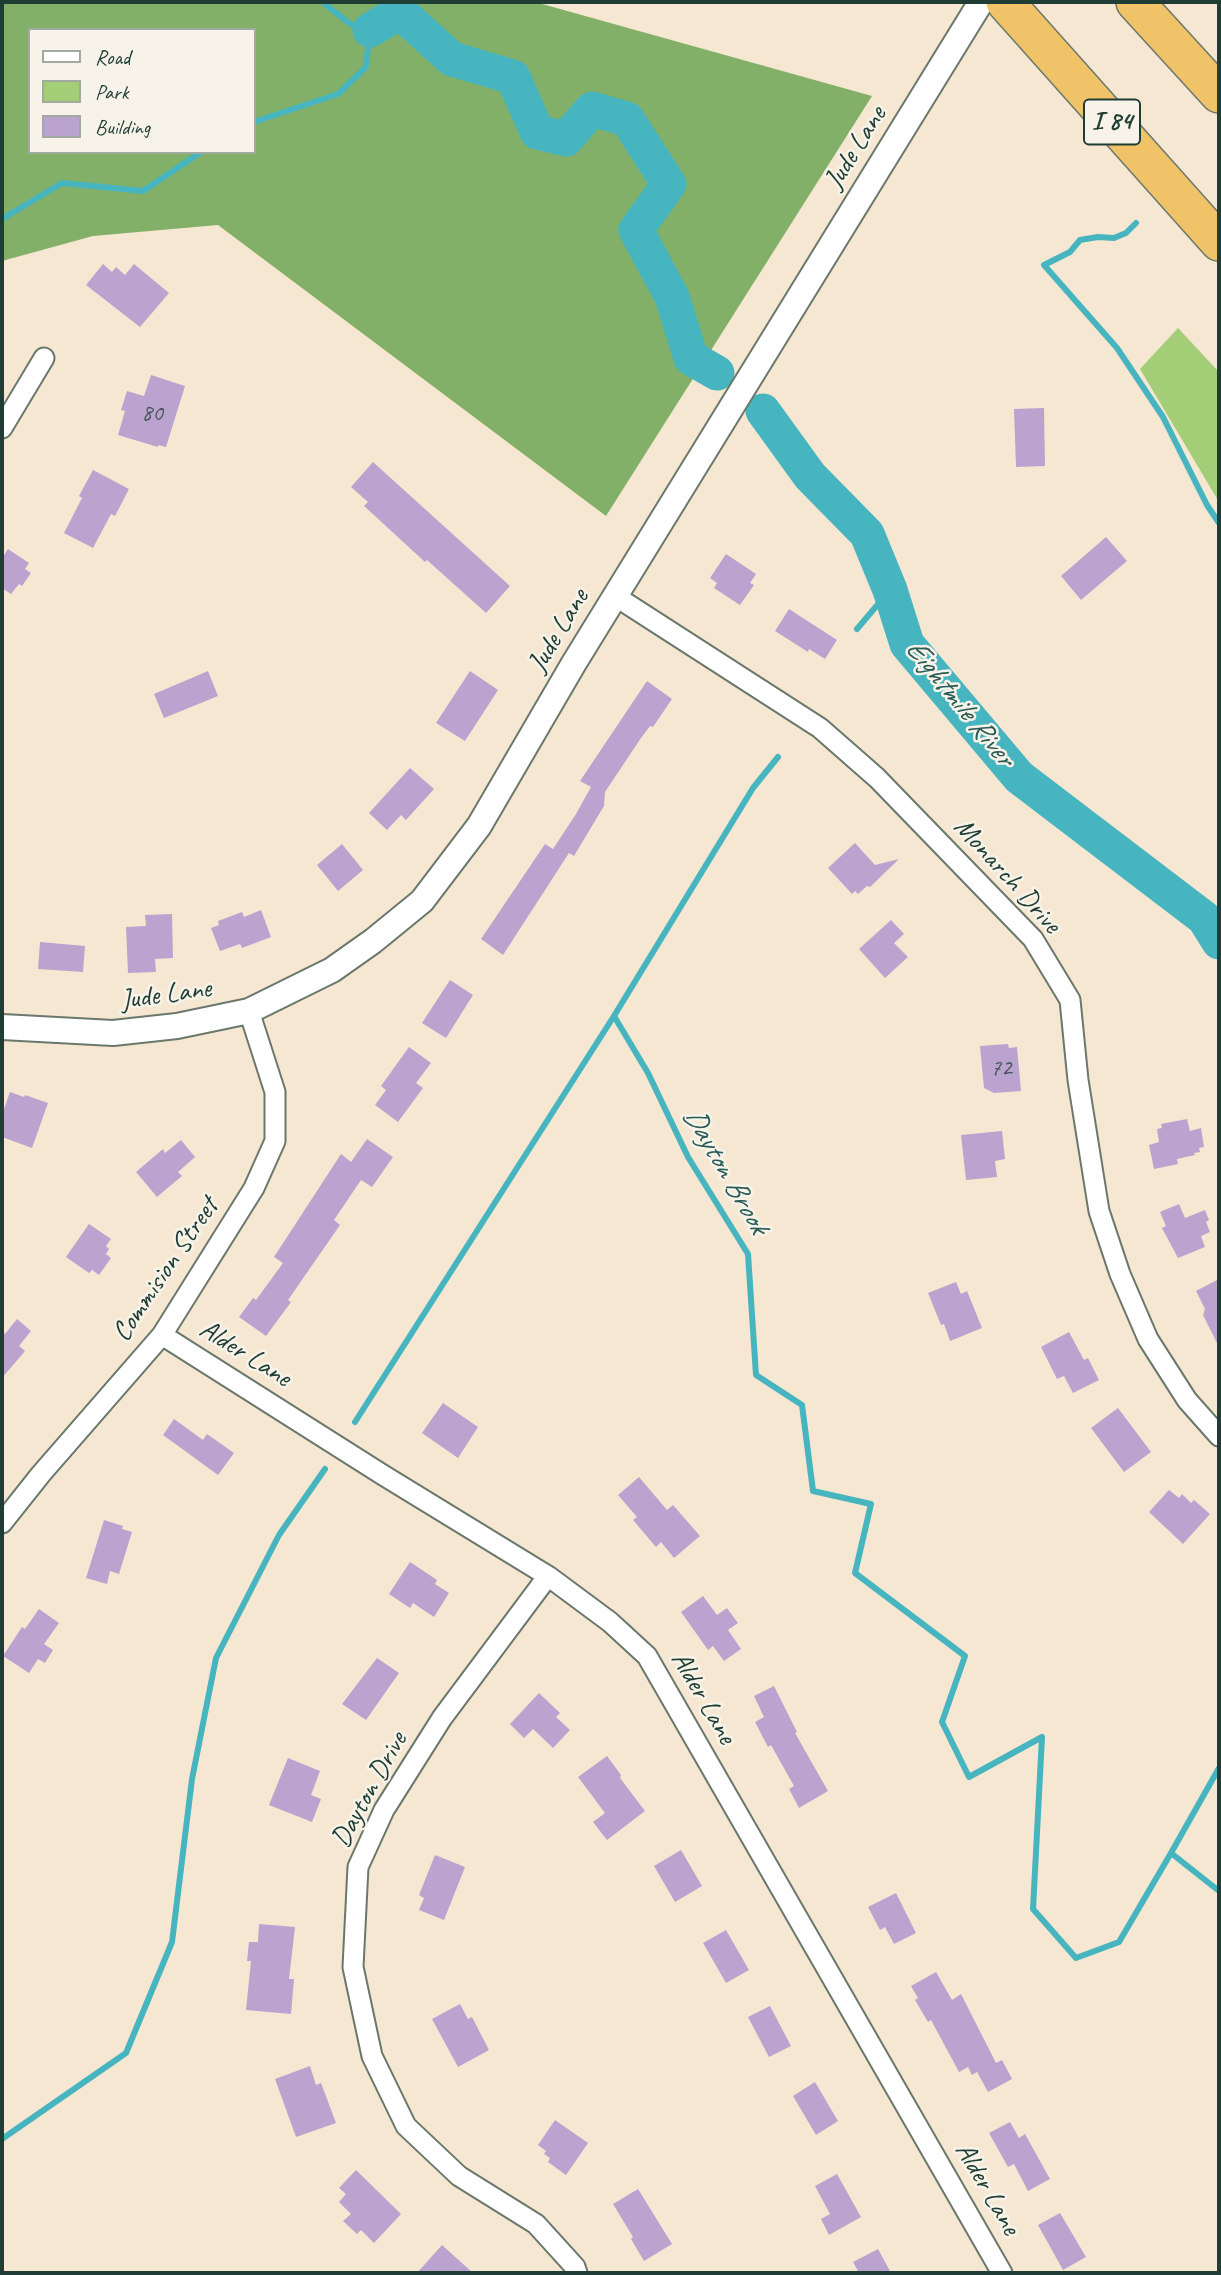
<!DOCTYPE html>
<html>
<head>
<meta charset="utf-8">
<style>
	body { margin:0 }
	#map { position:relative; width:1221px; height:2275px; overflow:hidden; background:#f6e7d2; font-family:Caveat,sans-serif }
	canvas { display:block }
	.frame { position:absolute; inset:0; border:4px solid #1f3d34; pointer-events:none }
	.legend { position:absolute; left:28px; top:28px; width:228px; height:126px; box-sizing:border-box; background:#f7f3e8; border:2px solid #a1aaa0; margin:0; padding:9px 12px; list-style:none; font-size:21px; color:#1f3d34 }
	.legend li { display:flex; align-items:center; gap:14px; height:35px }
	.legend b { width:35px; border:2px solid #a1aaa0 }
</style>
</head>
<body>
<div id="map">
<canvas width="1221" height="2275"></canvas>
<div class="frame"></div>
<ul class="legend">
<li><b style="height:9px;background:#fff"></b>Road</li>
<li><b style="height:19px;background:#a4cd78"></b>Park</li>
<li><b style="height:19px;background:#baa3cf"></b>Building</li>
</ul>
</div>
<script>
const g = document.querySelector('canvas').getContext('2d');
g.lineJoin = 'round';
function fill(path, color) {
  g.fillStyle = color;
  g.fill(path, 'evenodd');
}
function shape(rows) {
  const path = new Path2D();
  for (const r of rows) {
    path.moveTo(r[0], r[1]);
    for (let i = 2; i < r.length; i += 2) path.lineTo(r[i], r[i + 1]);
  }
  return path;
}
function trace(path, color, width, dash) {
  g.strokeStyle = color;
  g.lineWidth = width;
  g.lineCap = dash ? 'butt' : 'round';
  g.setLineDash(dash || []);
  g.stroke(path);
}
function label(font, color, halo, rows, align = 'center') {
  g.font = font + ' Caveat,sans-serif';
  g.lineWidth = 5;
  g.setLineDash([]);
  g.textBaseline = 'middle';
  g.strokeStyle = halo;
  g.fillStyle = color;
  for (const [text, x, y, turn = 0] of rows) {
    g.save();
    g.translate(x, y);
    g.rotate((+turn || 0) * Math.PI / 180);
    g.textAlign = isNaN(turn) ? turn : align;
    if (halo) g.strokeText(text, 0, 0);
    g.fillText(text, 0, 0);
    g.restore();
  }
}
const green = shape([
	[1178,328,1219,372,1219,502,1140,369]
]);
const forest = shape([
	[2,2,535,2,872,96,606,516,218,225,93,236,2,261],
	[30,30,254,30,254,152,30,152]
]);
const stream = shape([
	[254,122,338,94,366,67,370,30,350,24,325,4,325,2],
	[2,219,62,183,143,191,201,152],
	[1136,223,1126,233,1114,238,1098,237,1080,240,1070,252,1044,265,1117,348,1163,417,1207,505,1219,523],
	[857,629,890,590],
	[778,757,753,788,614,1016,648,1073,688,1157,748,1254,756,1375,802,1405,813,1491,871,1504,855,1573,965,1656,942,1722,969,1777,1042,1737,1033,1909,1076,1958,1119,1942,1171,1853],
	[355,1422,614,1016],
	[1219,1768,1171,1853,1219,1891],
	[2,2139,126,2053,172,1942,192,1779,216,1658,279,1535,325,1469]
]);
const river = shape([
	[370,30,400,12,452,59,513,77,537,132,566,139,592,109,627,119,669,184,636,230,672,297,691,358,717,373],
	[763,411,810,476,867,534,890,590,907,644,1019,777,1204,918,1219,942]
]);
const building = shape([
	[103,264,112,272,116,267,125,275,134,264,169,293,140,327,86,285],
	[151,375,185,386,166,447,158,445,158,447,118,435,125,411,121,410,127,391,144,396],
	[1044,408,1045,466,1016,467,1014,409],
	[373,462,510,586,486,613,427,560,425,562,364,506,368,502,351,487],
	[93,470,129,489,115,516,111,514,93,548,64,533,82,498,79,496],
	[1106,537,1127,561,1081,600,1061,576],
	[8,549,29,563,25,569,31,573,22,586,19,584,11,594,2,588,2,558],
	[726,554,756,574,750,583,754,585,740,605,714,588,717,583,710,578],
	[789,609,837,640,825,659,809,649,808,652,775,631],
	[208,671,218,696,164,718,154,694],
	[470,671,498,690,465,741,436,723],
	[647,681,672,699,653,727,650,726,641,738,605,792,604,806,574,856,569,853,503,955,481,939,545,844,553,849,576,814,591,787,580,781],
	[410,768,434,789,406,820,401,815,387,830,369,813],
	[855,843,875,865,899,859,870,887,867,886,858,894,855,891,852,894,828,868],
	[342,844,363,870,338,891,317,865],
	[261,910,271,937,242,948,240,944,220,951,211,928,219,925,218,921,242,912,244,917],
	[172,914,173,958,155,959,156,972,128,973,126,927,146,926,145,915],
	[891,920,904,934,894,943,908,957,885,978,859,949],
	[40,942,85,946,83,972,38,969],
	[450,980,473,995,446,1038,422,1023],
	[1008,1044,1009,1048,1017,1047,1021,1091,994,1093,984,1088,980,1046],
	[409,1047,431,1063,416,1083,423,1088,398,1122,375,1105,386,1090,381,1086],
	[10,1092,24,1097,25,1095,48,1103,32,1148,2,1137,2,1115],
	[1187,1119,1190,1131,1201,1128,1204,1147,1199,1148,1200,1152,1194,1153,1195,1155,1177,1159,1178,1164,1154,1169,1149,1145,1159,1142,1157,1129,1162,1128,1161,1124],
	[1002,1131,1005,1159,995,1161,997,1177,966,1180,961,1135],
	[367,1139,393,1157,372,1187,361,1180,334,1220,340,1225,288,1300,291,1302,266,1336,239,1317,253,1298,256,1300,283,1263,274,1257,341,1154,351,1162],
	[181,1140,195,1157,178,1172,182,1176,157,1197,136,1172,163,1149,165,1153],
	[1179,1204,1185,1218,1205,1210,1209,1220,1206,1222,1210,1232,1201,1236,1205,1247,1178,1258,1162,1228,1166,1226,1160,1212],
	[89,1224,111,1239,106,1246,109,1249,106,1254,111,1258,99,1275,92,1270,89,1273,66,1257],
	[1219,1279,1219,1347,1203,1315,1205,1309,1196,1291],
	[956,1282,961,1294,967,1291,982,1328,950,1341,944,1324,941,1325,928,1293],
	[17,1319,31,1331,19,1346,25,1351,2,1378,2,1331,5,1334],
	[1069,1332,1084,1360,1088,1358,1099,1380,1073,1393,1064,1376,1057,1379,1041,1347],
	[443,1403,478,1427,458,1458,422,1433],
	[1118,1408,1151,1452,1124,1472,1091,1428],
	[174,1419,203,1440,207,1434,234,1453,218,1475,163,1435],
	[639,1477,667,1510,673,1505,700,1536,674,1558,661,1542,656,1547,633,1520,637,1517,618,1495],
	[1169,1490,1179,1498,1182,1494,1191,1503,1194,1500,1210,1514,1183,1544,1149,1512],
	[104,1520,123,1526,122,1529,132,1532,119,1574,110,1571,107,1584,86,1578],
	[410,1562,437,1580,435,1584,449,1593,434,1617,413,1603,410,1608,389,1594],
	[703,1596,717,1615,727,1608,738,1623,728,1630,741,1649,724,1661,713,1646,708,1650,681,1612],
	[39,1609,59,1623,44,1644,53,1650,45,1663,38,1659,29,1673,3,1656,22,1627,25,1629],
	[377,1658,399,1673,366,1720,342,1704],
	[774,1686,797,1732,795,1733,828,1791,799,1808,789,1789,794,1786,771,1745,768,1747,755,1722,764,1717,754,1696],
	[539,1693,560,1713,556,1717,570,1730,553,1748,533,1729,524,1738,510,1724],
	[607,1756,621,1775,620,1778,645,1811,607,1840,593,1822,605,1813,578,1777],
	[288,1758,320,1771,311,1795,321,1799,312,1822,269,1805],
	[681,1850,702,1886,675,1902,654,1866],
	[435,1855,465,1867,444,1920,419,1910,424,1898,419,1895],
	[896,1893,916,1933,894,1944,885,1927,880,1930,868,1907],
	[259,1924,295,1927,289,1979,294,1979,291,2014,246,2010,251,1961,247,1961,249,1942,258,1942],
	[726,1930,749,1970,726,1983,703,1943],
	[936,1972,952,2000,961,1994,996,2063,1002,2060,1012,2079,988,2092,977,2072,972,2075,968,2067,959,2072,931,2020,928,2022,915,2000,918,1998,911,1986],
	[460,2004,468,2019,472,2017,489,2050,458,2067,432,2019],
	[770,2006,791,2046,769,2057,748,2017],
	[310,2066,316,2085,321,2083,336,2123,296,2137,275,2079],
	[815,2082,838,2121,816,2135,793,2096],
	[555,2120,588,2143,566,2175,548,2162,550,2158,544,2154,546,2151,538,2145],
	[1010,2122,1019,2138,1025,2134,1050,2179,1028,2191,1014,2164,1008,2167,989,2133],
	[356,2170,401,2214,374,2243,361,2230,357,2234,343,2221,351,2214,339,2202,346,2194,339,2188],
	[837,2174,861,2217,829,2235,821,2219,830,2214,815,2186],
	[638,2189,672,2244,644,2261,631,2239,633,2237,613,2204],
	[1060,2213,1086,2257,1063,2270,1038,2225],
	[442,2245,473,2273,417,2273],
	[878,2249,891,2273,859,2273,853,2262]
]);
const minor = shape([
	[2,428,44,358],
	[615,596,820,728,877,778,1033,939,1070,1000,1078,1080,1099,1211,1120,1274,1148,1339,1187,1400,1219,1436],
	[162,1335,383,1475,548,1576,610,1622,647,1656,1002,2273],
	[2,1523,41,1474,162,1335,254,1188,275,1141,275,1092,249,1011],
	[548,1576,442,1718,384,1810,358,1867,353,1967,372,2056,406,2126,459,2176,536,2224,575,2267,577,2273]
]);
const tertiary = shape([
	[2,1027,113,1033,177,1026,249,1011,332,970,373,941,422,901,479,826,574,663,981,2]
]);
const motorway = shape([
	[1005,2,1219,242],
	[1135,2,1219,94]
]);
const numberNames = [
	["80",152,414],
	["72",1001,1069]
];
const shields = [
	[1112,122,56]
];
const shieldNames = [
	["I 84",1112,122]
];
const streetNames = [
	["Jude Lane",856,148,-58],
	["Jude Lane",559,631,-59],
	["Monarch Drive",1007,876,48],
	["Jude Lane",166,995,-8],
	["Commision Street",166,1270,-56],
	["Alder Lane",245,1354,32],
	["Alder Lane",703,1698,60],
	["Dayton Drive",370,1790,-61],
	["Alder Lane",987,2189,60]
];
const waterNames = [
	["Eightmile River",959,703,51],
	["Dayton Brook",725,1171,60]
];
fill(green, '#a4cd78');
fill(forest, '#83b068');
trace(stream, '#46b5bf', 6);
trace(river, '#46b5bf', 35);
fill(building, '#baa3cf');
trace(minor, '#6a786b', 23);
trace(tertiary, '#6a786b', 28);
trace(motorway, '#6a786b', 40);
trace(minor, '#fff', 19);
trace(tertiary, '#fff', 24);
trace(motorway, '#f1c369', 37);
label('24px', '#46565b', null, numberNames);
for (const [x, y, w] of shields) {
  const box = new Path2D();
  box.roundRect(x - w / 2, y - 22.5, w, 45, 5);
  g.fillStyle = '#f7f3e8';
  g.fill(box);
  trace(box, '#1f3d34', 2);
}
label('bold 26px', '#1f3d34', null, shieldNames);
label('28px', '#1f3d34', '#f7f3e8', streetNames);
label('italic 30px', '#295b57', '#f7f3e8', waterNames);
</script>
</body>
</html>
